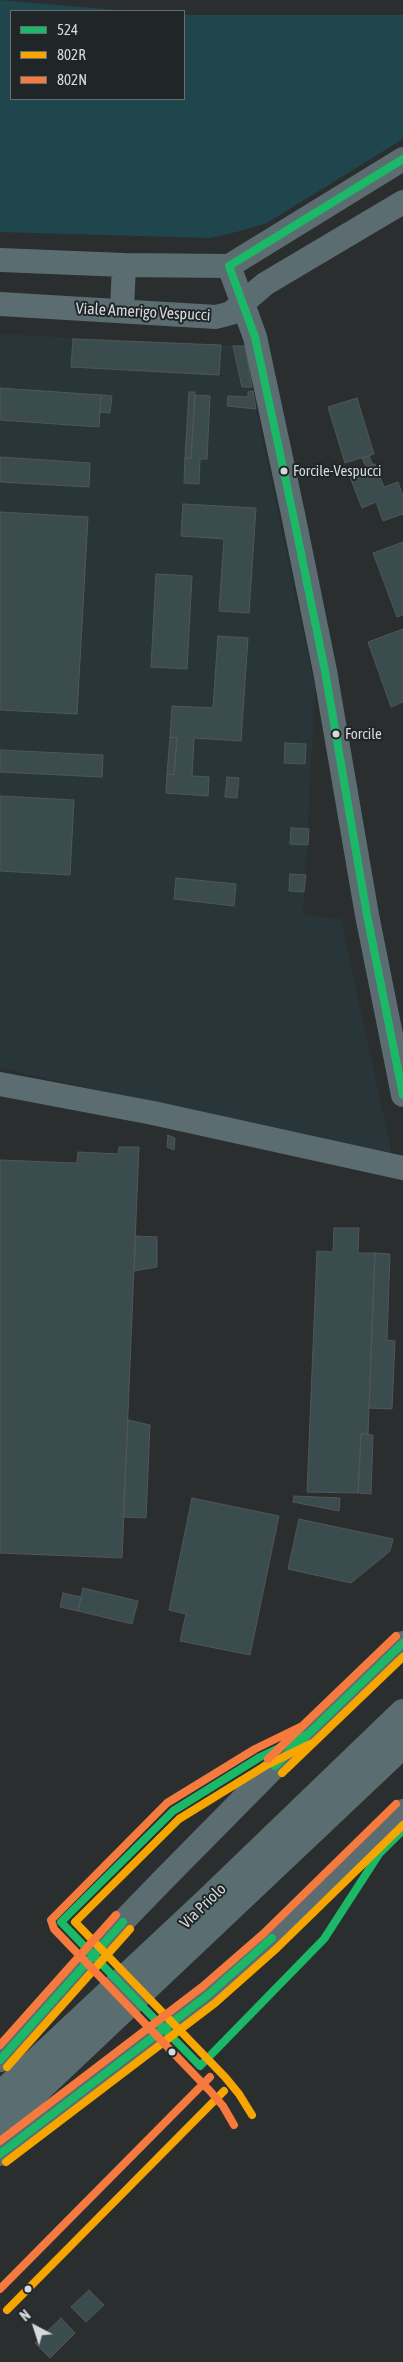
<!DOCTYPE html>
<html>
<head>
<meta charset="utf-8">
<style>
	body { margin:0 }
	#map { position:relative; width:403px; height:2362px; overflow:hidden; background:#2b2e2f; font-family:"Asap Condensed",sans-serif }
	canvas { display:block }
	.legend { position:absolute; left:10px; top:10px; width:175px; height:90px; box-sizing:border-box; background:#202527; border:1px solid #686d6f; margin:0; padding:6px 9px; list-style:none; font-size:15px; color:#d5d9da }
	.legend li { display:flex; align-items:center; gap:10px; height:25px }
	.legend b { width:25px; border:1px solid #686d6f }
	.north { position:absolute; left:10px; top:2302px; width:50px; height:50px; -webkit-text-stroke:4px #202527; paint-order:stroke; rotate:320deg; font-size:14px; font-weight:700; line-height:20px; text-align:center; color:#d5d9da }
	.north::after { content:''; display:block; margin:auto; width:18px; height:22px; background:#d5d9da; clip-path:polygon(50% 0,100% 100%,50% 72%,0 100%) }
</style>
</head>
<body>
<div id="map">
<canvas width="403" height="2362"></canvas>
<ul class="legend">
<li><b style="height:6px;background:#1ab867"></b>524</li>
<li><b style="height:6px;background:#f7a600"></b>802R</li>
<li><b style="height:6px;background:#f6793e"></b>802N</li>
</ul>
<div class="north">N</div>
</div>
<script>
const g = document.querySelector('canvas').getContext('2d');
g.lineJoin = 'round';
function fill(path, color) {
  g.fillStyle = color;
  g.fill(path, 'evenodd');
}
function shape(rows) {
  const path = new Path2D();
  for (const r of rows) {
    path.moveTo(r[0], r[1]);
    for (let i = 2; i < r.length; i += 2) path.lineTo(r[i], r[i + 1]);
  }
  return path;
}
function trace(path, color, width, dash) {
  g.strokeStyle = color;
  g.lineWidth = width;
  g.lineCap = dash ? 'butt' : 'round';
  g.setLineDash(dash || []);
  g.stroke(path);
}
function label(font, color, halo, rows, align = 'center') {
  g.font = font + ' "Asap Condensed",sans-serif';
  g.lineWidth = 4;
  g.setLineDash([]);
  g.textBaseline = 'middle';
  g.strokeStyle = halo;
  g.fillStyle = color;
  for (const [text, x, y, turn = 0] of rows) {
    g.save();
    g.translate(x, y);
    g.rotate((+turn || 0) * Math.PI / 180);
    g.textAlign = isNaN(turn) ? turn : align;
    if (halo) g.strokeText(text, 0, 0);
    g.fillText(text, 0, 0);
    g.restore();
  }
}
const built = shape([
	[0,334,245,346,256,409,315,689,303,915,341,919,392,1155,0,1068]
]);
const green = shape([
	[0,0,129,11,11,11,11,99,184,99,184,15,403,15,403,139,267,223,240,231,211,238,0,232]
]);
const building = shape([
	[73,339,221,345,219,375,71,367,73,339],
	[233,346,245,346,252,387,242,387,233,346],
	[0,388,101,395,99,427,0,420,0,388],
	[253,391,256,409,227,406,228,396,248,397,248,392,253,391],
	[189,392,195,392,191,458,185,458,189,392],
	[101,395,112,396,110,413,100,412,101,395],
	[195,395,210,396,207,459,200,459,199,484,184,483,185,458,191,458,195,395],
	[357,398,374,454,345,463,328,407,357,398],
	[369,456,373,465,366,467,362,458,369,456],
	[0,457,90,463,89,487,0,482,0,457],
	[375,464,384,487,398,482,403,496,403,514,383,521,376,502,362,508,349,474,375,464],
	[183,504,256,508,249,613,219,611,224,539,181,536,183,504],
	[0,512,88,517,77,714,0,710,0,512],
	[403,542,403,615,397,617,373,553,403,542],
	[156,574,192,576,187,669,151,667,156,574],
	[403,629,403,702,391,707,368,642,403,629],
	[218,636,248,638,241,741,194,738,192,776,209,777,208,796,166,793,167,774,174,775,177,738,170,737,172,706,213,708,218,636],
	[170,737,177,738,174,775,167,774,170,737],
	[285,743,306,744,305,764,284,763,285,743],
	[0,750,103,755,102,777,0,772,0,750],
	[227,777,239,778,237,798,225,797,227,777],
	[0,796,74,800,70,875,0,871,0,796],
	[291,828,309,829,308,845,290,844,291,828],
	[290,874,306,875,304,892,289,891,290,874],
	[176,878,236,884,234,906,174,899,176,878],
	[168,1135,175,1138,174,1150,167,1147,168,1135],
	[119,1147,139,1147,122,1558,0,1553,0,1160,77,1163,78,1152,118,1154,119,1147],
	[334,1228,359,1228,358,1253,375,1253,368,1434,361,1434,358,1493,307,1492,317,1251,333,1252,334,1228],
	[136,1236,157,1237,157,1267,134,1271,136,1236],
	[375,1253,390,1254,387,1340,395,1341,392,1409,369,1408,375,1253],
	[128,1420,150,1425,146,1518,123,1517,128,1420],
	[361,1434,373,1435,371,1494,358,1493,361,1434],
	[294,1496,340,1498,339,1511,293,1502,294,1496],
	[192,1498,279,1516,250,1655,180,1641,186,1614,169,1610,192,1498],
	[299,1519,393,1539,390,1551,351,1583,288,1569,299,1519],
	[83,1588,138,1601,132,1624,78,1611,83,1588],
	[63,1593,81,1597,78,1611,60,1607,63,1593],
	[89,2290,104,2305,86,2322,71,2307,89,2290],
	[61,2318,75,2333,50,2358,35,2343,61,2318]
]);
const minor = shape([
	[0,260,124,265,229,266,403,159],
	[229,266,255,337,293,514,325,671,367,915,403,1095],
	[0,304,216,317,231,313,265,284,403,202],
	[122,310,124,265],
	[0,1084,153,1113,403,1168],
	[0,2060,104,1941,161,1882,306,1735,403,1643],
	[0,2154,208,1995,270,1941,403,1811]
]);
const major = shape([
	[0,2096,209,1900,403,1713],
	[0,2125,403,1744]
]);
const bus1 = shape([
	[403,159,229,266,255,337,293,514,325,671,367,915,403,1095],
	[306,1735,260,1757,173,1811,61,1922,200,2066,324,1939,379,1854,403,1830],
	[275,1766,403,1643],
	[0,2060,123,1922],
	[0,2154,208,1995,272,1938]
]);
const bus2 = shape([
	[282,1773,403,1657],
	[7,2067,130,1929],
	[252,2115,239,2094,225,2077,75,1922,179,1819,265,1766,310,1744],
	[6,2162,215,2003,277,1948,403,1825],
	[7,2310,224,2091]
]);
const bus3 = shape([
	[268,1759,396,1636],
	[0,2045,116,1915],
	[234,2125,223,2106,210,2091,54,1929,51,1920,167,1803,255,1749,302,1726],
	[0,2141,202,1987,263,1934,396,1804],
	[0,2289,210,2077]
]);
const markers = [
	[284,471,4.5,"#d5d9da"],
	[336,734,4.5,"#d5d9da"],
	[172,2052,4.5,"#d5d9da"],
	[28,2289,4.5,"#d5d9da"]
];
const busNames = [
	["Forcile-Vespucci",293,471],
	["Forcile",345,734]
];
const streetNames = [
	["Viale Amerigo Vespucci",143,312,3],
	["Via Priolo",203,1906,-44]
];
fill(built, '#293639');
fill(green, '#20464d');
fill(building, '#3b4c4e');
trace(building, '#535556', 1);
trace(minor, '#5c6d71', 24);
trace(major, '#5a6e71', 28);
trace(bus1, '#1ab867', 8);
trace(bus2, '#f7a600', 8);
trace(bus3, '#f6793e', 8);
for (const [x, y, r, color] of markers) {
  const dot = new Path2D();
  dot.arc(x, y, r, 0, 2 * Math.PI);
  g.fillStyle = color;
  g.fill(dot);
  trace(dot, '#202527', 2);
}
label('15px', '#d5d9da', '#202527', busNames, 'left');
label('16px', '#d5d9da', '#202527', streetNames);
</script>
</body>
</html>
